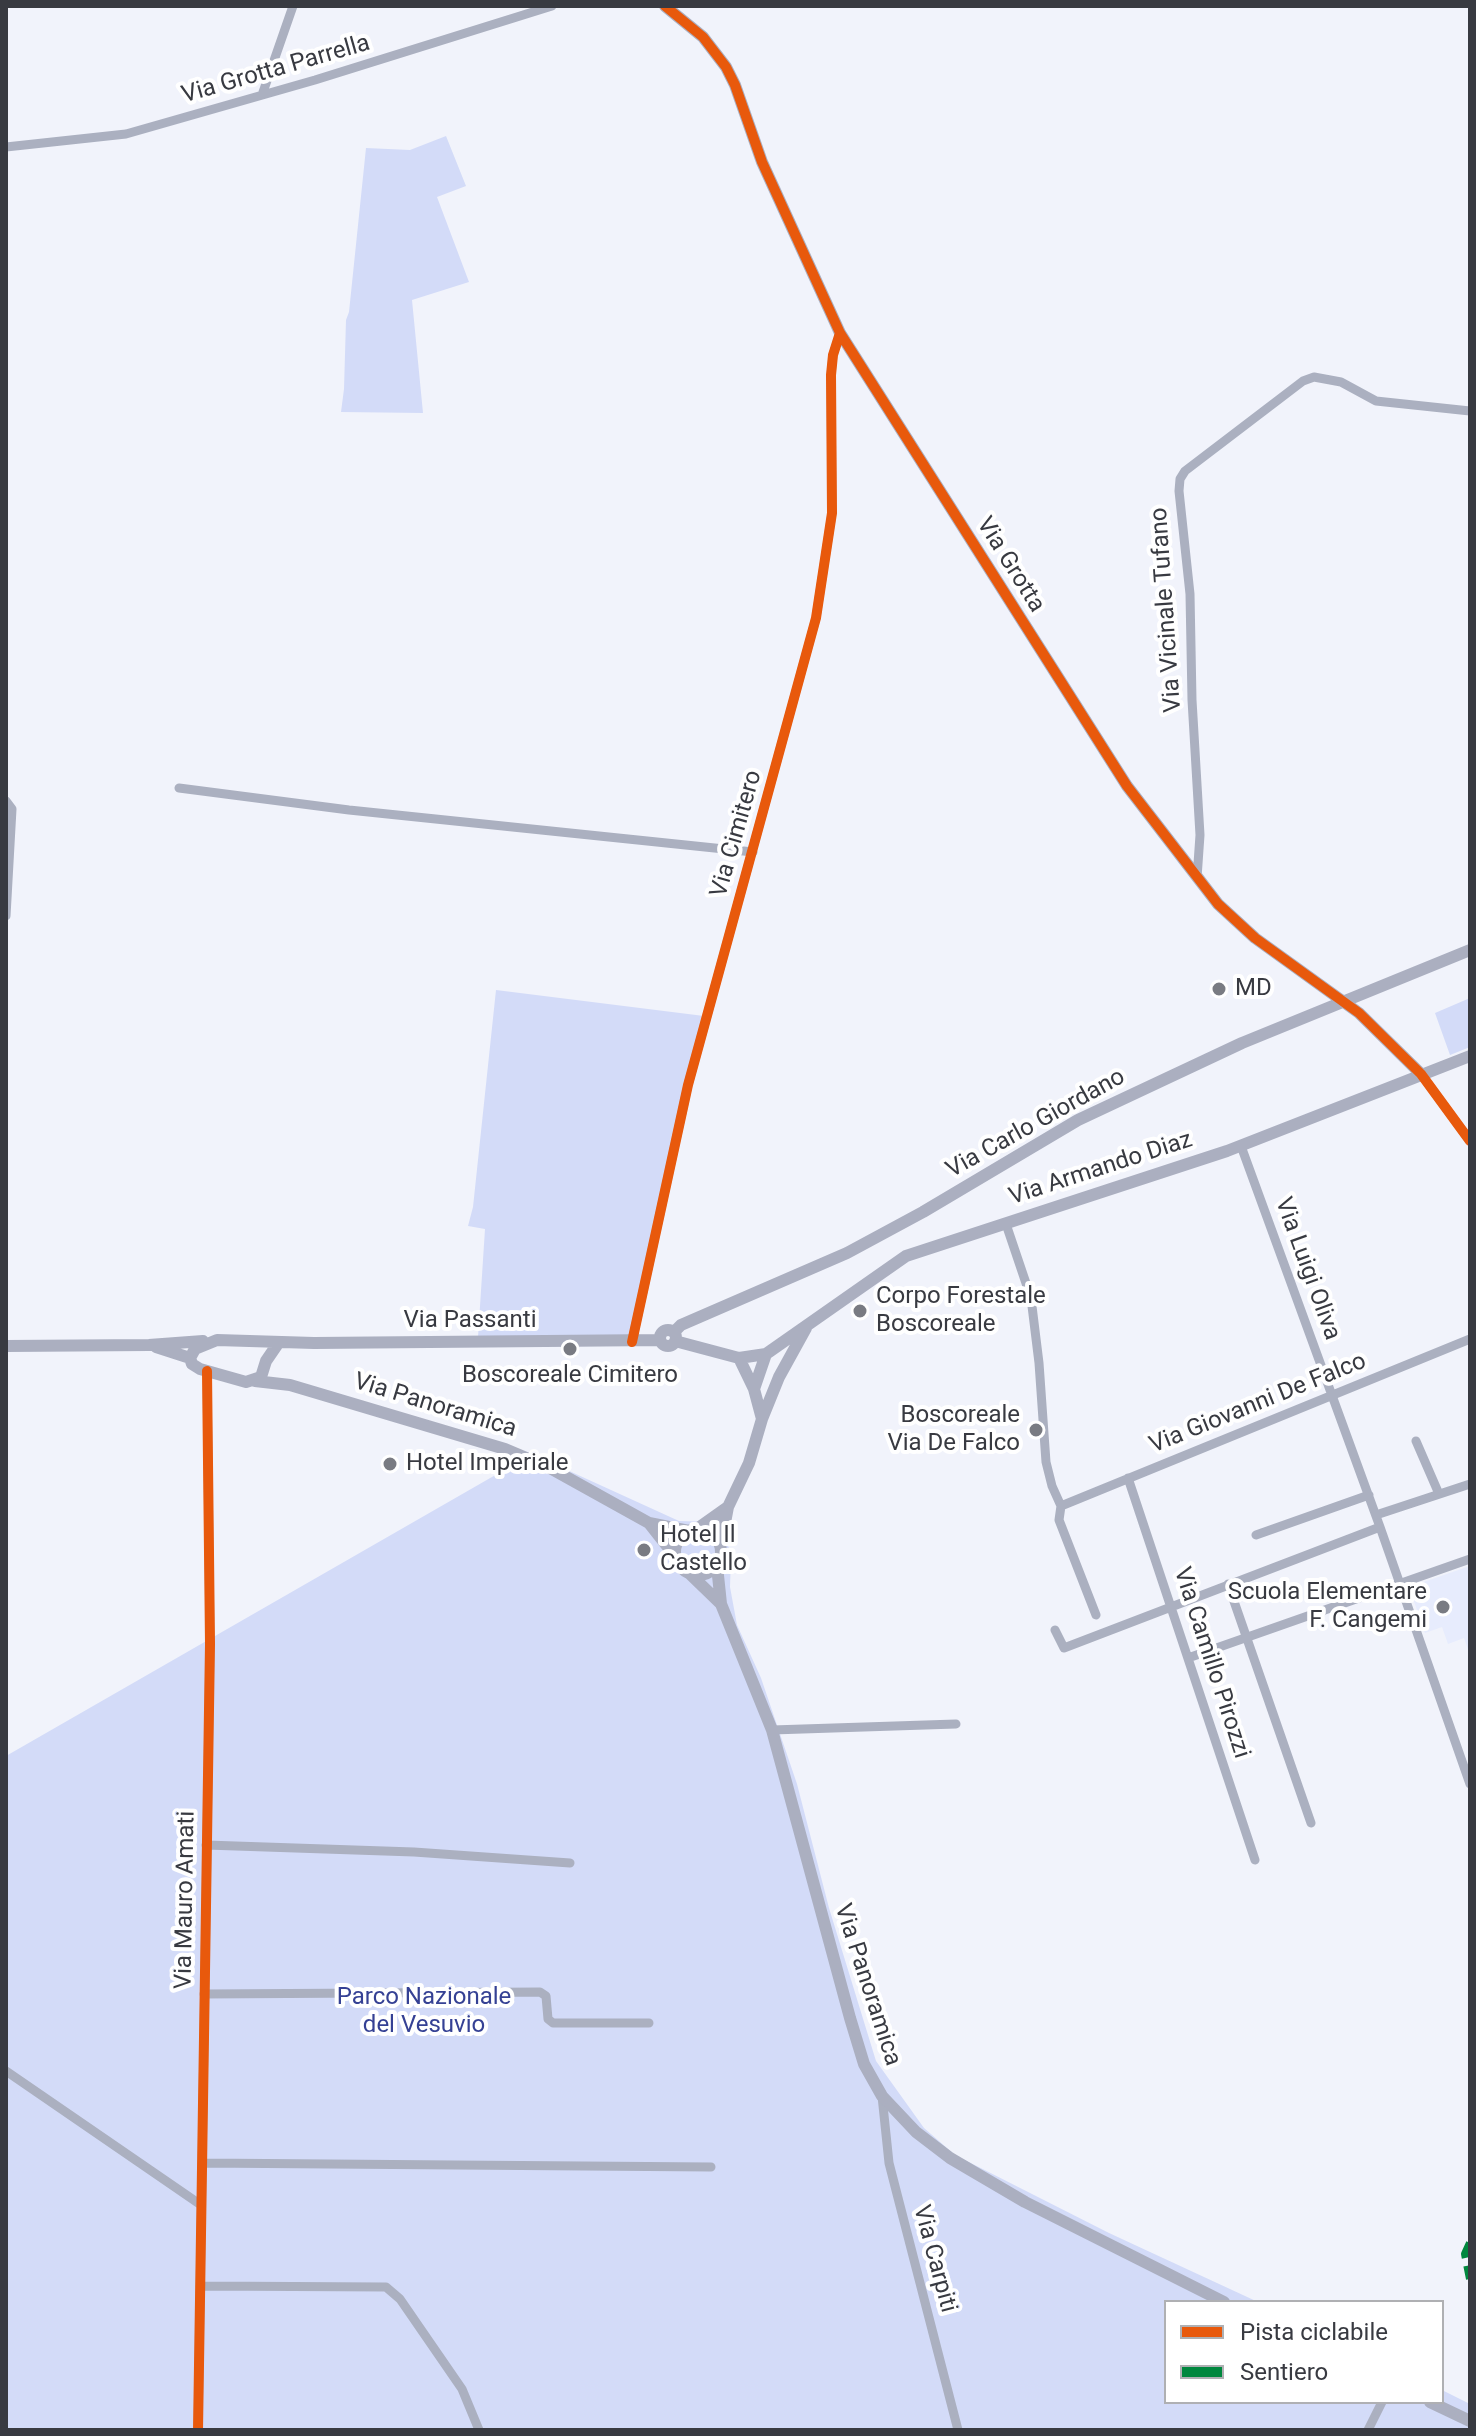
<!DOCTYPE html>
<html>
<head>
<meta charset="utf-8">
<style>
	body { margin:0 }
	#map { position:relative; width:1476px; height:2436px; overflow:hidden; background:#f1f3fb; font-family:Roboto,sans-serif }
	canvas { display:block }
	.frame { position:absolute; inset:0; border:8px solid #383a41; pointer-events:none }
	.legend { position:absolute; left:1164px; top:2300px; width:280px; height:104px; box-sizing:border-box; background:#fff; border:2px solid #afb0b3; margin:0; padding:10px 14px; list-style:none; font-size:24px; color:#383a41 }
	.legend li { display:flex; align-items:center; gap:16px; height:40px }
	.legend b { width:40px; border:2px solid #afb0b3 }
</style>
</head>
<body>
<div id="map">
<canvas width="1476" height="2436"></canvas>
<div class="frame"></div>
<ul class="legend">
<li><b style="height:10px;background:#e8590c"></b>Pista ciclabile</li>
<li><b style="height:10px;background:#00873e"></b>Sentiero</li>
</ul>
</div>
<script>
const g = document.querySelector('canvas').getContext('2d');
g.lineJoin = 'round';
function fill(path, color) {
  g.fillStyle = color;
  g.fill(path, 'evenodd');
}
function shape(rows) {
  const path = new Path2D();
  for (const r of rows) {
    if (r.length === 3) {
      path.moveTo(r[0] + r[2], r[1]);
      path.arc(r[0], r[1], r[2], 0, 2 * Math.PI);
      continue;
    }
    path.moveTo(r[0], r[1]);
    for (let i = 2; i < r.length; i += 2) path.lineTo(r[i], r[i + 1]);
  }
  return path;
}
function trace(path, color, width, dash) {
  g.strokeStyle = color;
  g.lineWidth = width;
  g.lineCap = dash ? 'butt' : 'round';
  g.setLineDash(dash || []);
  g.stroke(path);
}
function label(font, color, halo, rows, align = 'center') {
  g.font = font + ' Roboto,sans-serif';
  g.lineWidth = 8;
  g.setLineDash([]);
  g.textBaseline = 'middle';
  g.strokeStyle = halo;
  g.fillStyle = color;
  for (const [text, x, y, turn = 0] of rows) {
    g.save();
    g.translate(x, y);
    g.rotate((+turn || 0) * Math.PI / 180);
    g.textAlign = isNaN(turn) ? turn : align;
    if (halo) g.strokeText(text, 0, 0);
    g.fillText(text, 0, 0);
    g.restore();
  }
}
const built = shape([
	[1470,1566,1470,1655,1464,1638,1448,1644,1442,1627,1425,1633,1409,1587]
]);
const green = shape([
	[446,136,466,186,437,197,469,282,412,300,423,413,341,412,344,389,346,320,349,312,366,148,410,150],
	[496,990,704,1016,630,1336,478,1337,485,1229,468,1226,473,1207],
	[1470,998,1470,1047,1450,1055,1435,1013],
	[532,1454,679,1521,713,1522,723,1530,731,1555,730,1587,737,1625,761,1678,797,1784,829,1908,876,2061,924,2128,955,2155,1109,2233,1258,2302,1166,2302,1166,2402,1442,2402,1442,2390,1470,2404,1470,2430,6,2430,6,1756]
]);
const street = shape([
	[262,95,293,6],
	[6,147,126,134,315,80,552,6],
	[179,788,349,810,753,852],
	[6,801,12,809,6,916],
	[1197,878,1200,835,1192,700,1190,594,1179,491,1180,479,1185,471,1303,381,1314,377,1341,382,1376,401,1470,411],
	[1421,1074,1470,1141],
	[1241,1146,1380,1527,1470,1784],
	[1006,1224,1031,1298,1039,1363,1046,1462,1052,1486,1061,1506,1059,1520,1096,1615],
	[632,1342,688,1085,816,618,832,513,831,375,833,355,840,333],
	[1416,1441,1439,1494],
	[1128,1478,1255,1860],
	[1061,1506,1470,1339],
	[1376,1515,1470,1484],
	[1256,1535,1369,1495],
	[1228,1584,1311,1823],
	[1055,1630,1064,1648,1380,1527],
	[1188,1658,1470,1559],
	[772,1730,956,1724],
	[206,1845,414,1852,570,1863],
	[204,1994,540,1992,546,1996,548,2019,553,2023,649,2023],
	[6,2071,201,2205],
	[882,2096,889,2163,958,2430],
	[202,2163,711,2167],
	[200,2286,386,2287,400,2299,462,2389,479,2430],
	[198,2430,210,1644,207,1371],
	[1368,2430,1382,2402]
]);
const secondary = shape([
	[665,6,703,37,726,67,735,85,762,162,840,333,1127,786,1218,904,1255,938,1359,1013,1421,1074],
	[668,1338,8],
	[674,1332,681,1325,847,1253,923,1212,1078,1120,1242,1043,1470,950],
	[675,1341,739,1358,766,1354],
	[6,1346,149,1345,203,1341],
	[156,1347,190,1358,192,1364,200,1369,246,1382,261,1377,266,1361,279,1342],
	[190,1358,195,1349,217,1340,314,1343,660,1340],
	[739,1358,754,1389,762,1419],
	[255,1381,290,1385,505,1449,550,1468,649,1523,689,1531],
	[754,1389,766,1354,906,1256,1227,1151,1470,1056],
	[649,1523,675,1556],
	[698,1552,23],
	[697,1529,728,1507],
	[721,1544,728,1507,749,1463,762,1419,779,1377,806,1328],
	[717,1566,721,1604,772,1730,850,2018,864,2064,882,2096,916,2132,950,2158,1025,2202,1224,2302],
	[690,1574,721,1604],
	[1430,2402,1470,2421]
]);
const quiet = shape([
	[1470,2243,1465,2254,1470,2279]
]);
const cycleway = shape([
	[665,6,703,37,726,67,735,85,762,162,840,333,1127,786,1218,904,1255,938,1359,1013,1421,1074,1470,1141],
	[632,1342,688,1085,816,618,832,513,831,375,833,355,840,333],
	[198,2430,210,1644,207,1371]
]);
const markers = [
	[1219,989,8,"#797b82"],
	[860,1311,8,"#797b82"],
	[570,1349,8,"#797b82"],
	[1036,1430,8,"#797b82"],
	[390,1464,8,"#797b82"],
	[644,1550,8,"#797b82"],
	[1443,1607,8,"#797b82"]
];
const streetNames = [
	["Via Grotta Parrella",276,70,-16],
	["Via Grotta",1010,565,58],
	["Via Vicinale Tufano",1167,610,-94],
	["Via Cimitero",737,834,-74],
	["Via Carlo Giordano",1036,1124,-29],
	["Via Armando Diaz",1101,1169,-18],
	["Via Luigi Oliva",1307,1269,70],
	["Via Passanti",470,1321],
	["Via Giovanni De Falco",1258,1404,-22],
	["Via Panoramica",435,1406,17],
	["Via Camillo Pirozzi",1211,1663,72],
	["Via Mauro Amati",186,1900,-89],
	["Via Panoramica",867,1985,72],
	["Via Carpiti",934,2259,75]
];
const poiNames = [
	["MD",1235,989],
	["Corpo Forestale",876,1297],
	["Boscoreale",876,1325],
	["Boscoreale Cimitero",570,1376,"center"],
	["Boscoreale",1020,1416,"right"],
	["Via De Falco",1020,1444,"right"],
	["Hotel Imperiale",406,1464],
	["Hotel Il",660,1536],
	["Castello",660,1564],
	["Scuola Elementare",1427,1593,"right"],
	["F. Cangemi",1427,1621,"right"]
];
const parkNames = [
	["Parco Nazionale",424,1998],
	["del Vesuvio",424,2026]
];
fill(built, '#e7ecfd');
fill(green, '#d3dbf8');
trace(street, '#abb0c0', 9);
trace(secondary, '#abafc0', 12);
trace(quiet, '#00873e', 8, [16, 8]);
trace(cycleway, '#e8590c', 10);
for (const [x, y, r, color] of markers) {
  const dot = new Path2D();
  dot.arc(x, y, r, 0, 2 * Math.PI);
  g.fillStyle = color;
  g.fill(dot);
  trace(dot, '#fff', 3);
}
label('24px', '#383a41', '#fff', streetNames);
label('24px', '#383a41', '#fff', poiNames, 'left');
label('24px', '#354194', '#fff', parkNames);
</script>
</body>
</html>
